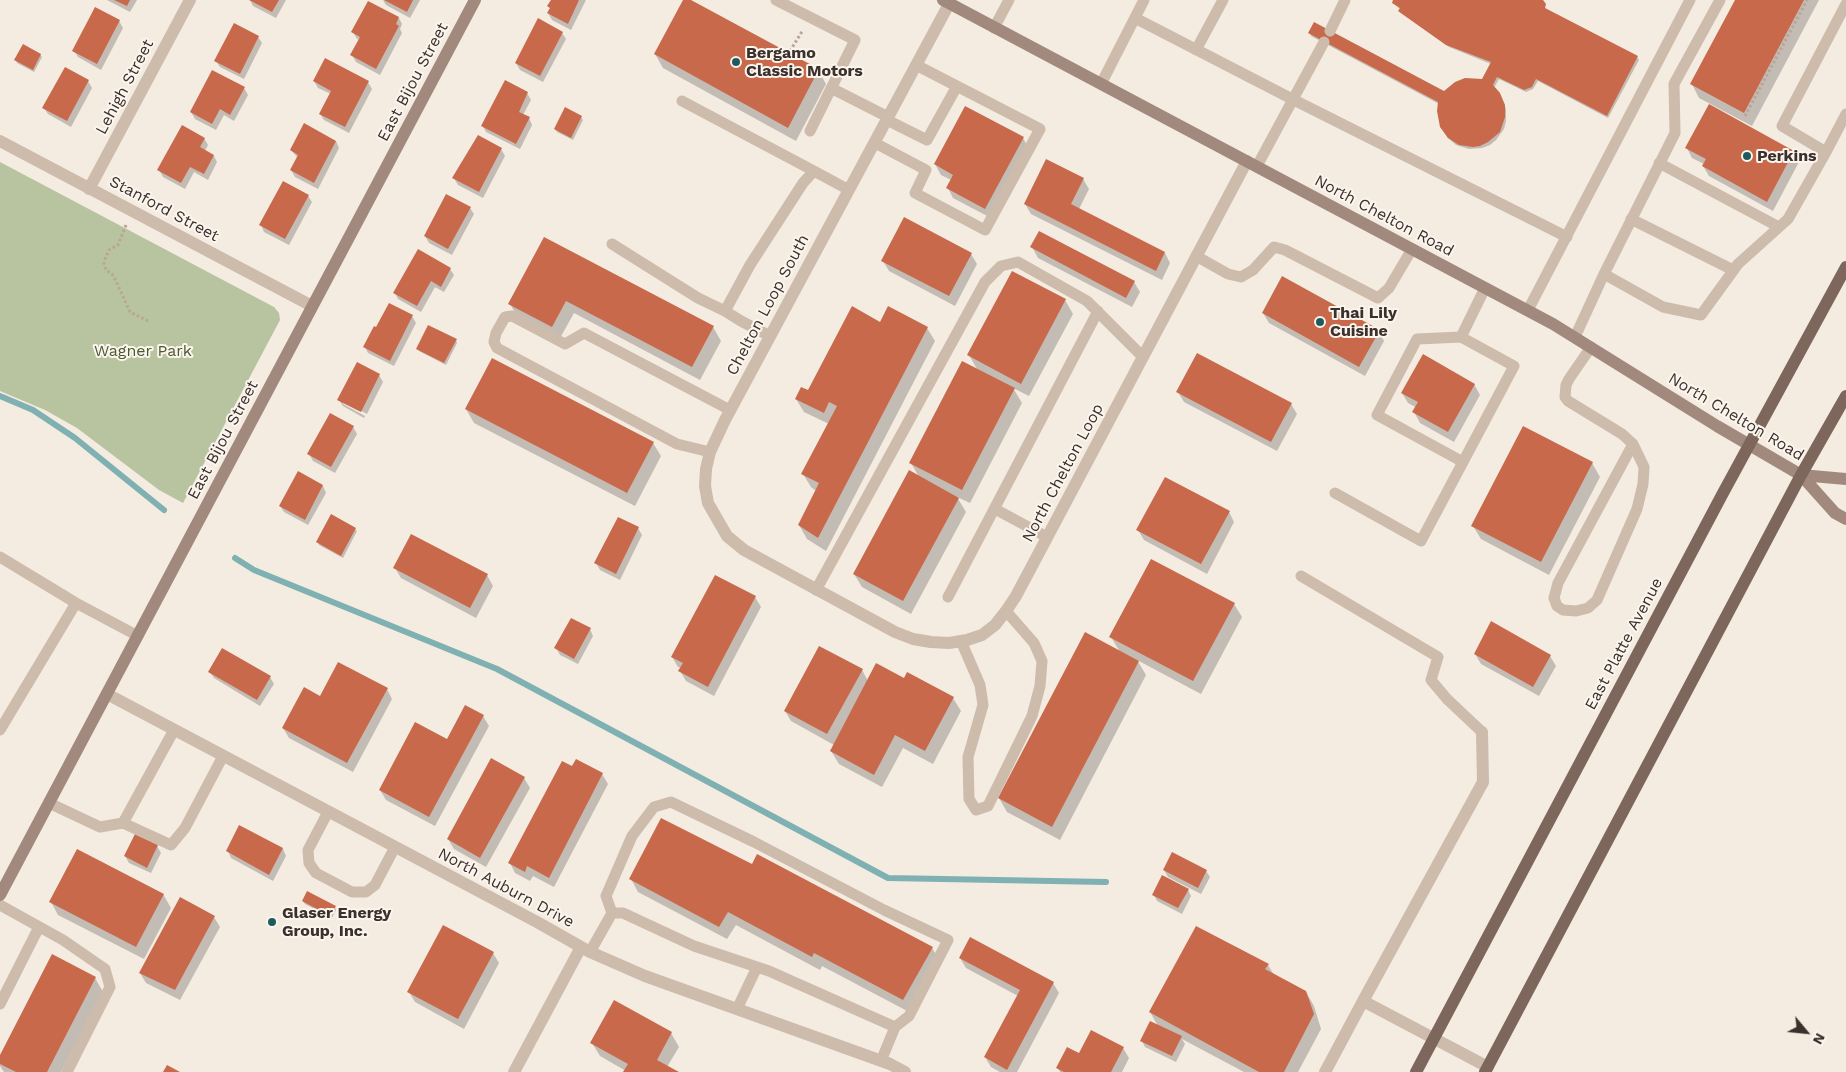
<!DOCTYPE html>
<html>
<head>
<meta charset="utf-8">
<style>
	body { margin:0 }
	#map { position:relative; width:1846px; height:1072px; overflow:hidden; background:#f4ebe1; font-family:"Work Sans",sans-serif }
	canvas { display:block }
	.north { position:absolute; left:1781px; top:1007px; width:50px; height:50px; -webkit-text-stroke:4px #fbf5ee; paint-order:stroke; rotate:118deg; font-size:14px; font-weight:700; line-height:20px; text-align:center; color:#3b302b }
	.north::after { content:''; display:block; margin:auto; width:18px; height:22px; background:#3b302b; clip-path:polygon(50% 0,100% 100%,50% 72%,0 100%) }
</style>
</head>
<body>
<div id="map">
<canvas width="1846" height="1072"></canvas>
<div class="north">N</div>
</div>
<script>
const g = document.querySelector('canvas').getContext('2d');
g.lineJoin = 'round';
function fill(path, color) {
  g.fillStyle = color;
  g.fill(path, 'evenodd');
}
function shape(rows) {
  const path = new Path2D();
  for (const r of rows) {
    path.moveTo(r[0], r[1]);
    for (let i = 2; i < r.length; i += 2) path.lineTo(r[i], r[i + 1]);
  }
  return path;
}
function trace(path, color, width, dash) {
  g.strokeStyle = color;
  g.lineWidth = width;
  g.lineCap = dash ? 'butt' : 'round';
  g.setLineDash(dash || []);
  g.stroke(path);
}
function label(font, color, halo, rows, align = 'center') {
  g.font = font + ' "Work Sans",sans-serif';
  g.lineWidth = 4;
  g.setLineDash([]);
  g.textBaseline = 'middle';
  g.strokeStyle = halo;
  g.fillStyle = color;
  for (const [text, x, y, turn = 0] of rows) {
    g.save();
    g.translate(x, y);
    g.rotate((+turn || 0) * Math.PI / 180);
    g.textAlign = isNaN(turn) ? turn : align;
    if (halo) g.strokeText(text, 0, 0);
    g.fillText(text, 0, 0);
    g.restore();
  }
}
const green = shape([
	[0,162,274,307,279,313,280,320,183,503,159,490,77,428,45,410,0,391]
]);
const shadow = shape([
	[107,0,137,0,130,12],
	[250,0,286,0,276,18,253,6],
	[383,0,420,0,410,18,386,5],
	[552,0,586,0,571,30,552,20,548,13,550,9,549,6],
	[685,0,689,0,818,70,826,84,796,141,663,68,655,54],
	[1395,0,1543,0,1542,2,1546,10,1637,57,1639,60,1608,118,1538,81,1533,89,1526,92,1499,79,1494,88,1501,97,1506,109,1506,121,1504,129,1496,140,1490,145,1482,148,1469,149,1456,145,1447,137,1439,104,1311,36,1310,33,1444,93,1482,80,1491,64,1449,47,1401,13,1400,9,1393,3],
	[1736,0,1819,0,1752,126,1699,98,1692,84],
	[399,18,402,24,400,29,402,33,380,75,356,62,352,55,360,40,357,39,353,32],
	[119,21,123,28,101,70,78,57,74,51],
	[562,33,566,39,543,82,520,70,516,63],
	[258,37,262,43,244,79,220,67,216,61],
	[40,54,42,57,34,72,17,63,16,60],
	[88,81,92,88,71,127,48,114,44,108],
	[314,81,368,82,372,89,349,133,324,120,320,114,331,94,318,88],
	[505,82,527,93,531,100,523,115,529,118,532,125,520,149,486,132,483,126],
	[244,88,248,95,234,121,224,115,216,130,195,119,191,112],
	[1709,106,1794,152,1799,162,1773,211,1709,176,1703,166,1704,164,1692,158,1687,148],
	[581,117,583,120,573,140,557,132,555,129],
	[204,138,208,145,205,151,214,156,217,162,208,180,194,172,185,189,163,177,159,170],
	[1023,138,1029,149,991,218,953,198,948,188,951,180,941,175,935,164],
	[336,141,339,148,318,189,295,177,291,170,298,158,291,150],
	[501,149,505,156,483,198,458,185,454,178],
	[1083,179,1089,189,1079,209,1165,253,1170,263,1162,280,1031,214,1025,204],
	[308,196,312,202,289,245,264,232,261,225],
	[470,208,474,214,452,255,429,243,425,236],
	[545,238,713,327,721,341,700,380,574,313,559,340,518,318,510,304],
	[1032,247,1134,282,1140,292,1132,307,1038,258],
	[971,254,977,264,955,306,889,271,883,261],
	[450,269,454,275,444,292,435,287,421,312,398,299,395,293],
	[1065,300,1073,314,1029,396,1013,388,1022,403,970,503,957,497,966,512,911,614,862,587,854,574,919,477,911,463,978,371,969,355],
	[390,304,412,316,416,323,394,366,368,353,365,347],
	[1263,313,1379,331,1384,341,1365,376,1269,323],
	[880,324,927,328,935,341,826,551,807,539,799,525,816,491,811,487,803,474,829,424,804,412,796,399,809,391],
	[456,340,457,343,446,365,419,351,418,348],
	[358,364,379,375,383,382,367,414,343,401,343,404,365,416,364,418,343,406,339,400],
	[1474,384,1480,395,1454,442,1420,423,1414,412,1417,408,1408,403,1402,393],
	[1178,392,1291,404,1297,414,1277,451,1184,402],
	[466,409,653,443,661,456,635,506,474,423],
	[353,427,357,434,335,473,313,461,309,454],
	[1592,463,1600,477,1549,575,1481,539,1473,526],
	[298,473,323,486,326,493,308,525,284,512,280,506],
	[1229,512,1234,522,1207,574,1144,540,1138,530],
	[638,528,642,535,620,580,600,570,596,563],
	[355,529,357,531,343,558,319,545,318,542],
	[395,568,487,575,493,586,476,618,401,578],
	[755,597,761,607,714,696,686,681,680,671,681,668,678,667,672,657],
	[1234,604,1242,617,1201,694,1137,660,1146,675,1060,840,1007,812,999,798,1120,652,1111,637],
	[590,629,593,636,578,664,560,655,556,648],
	[1475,654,1550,656,1556,666,1539,696,1481,664],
	[862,670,868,681,904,680,953,698,961,711,933,764,903,748,882,787,839,764,831,751,834,745,791,721,785,711],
	[210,672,270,677,274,684,260,706,214,678],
	[387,689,392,699,353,772,289,738,283,728,320,698],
	[483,716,489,726,435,826,386,800,380,790],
	[576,760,602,774,608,784,554,887,533,876,530,881,515,873,510,863],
	[524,778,530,788,486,867,454,849,448,839],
	[240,827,283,849,286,856,273,881,231,858,228,851],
	[157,846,161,853,151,873,129,863,125,856],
	[753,866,932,948,940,961,911,1013,822,966,820,970,736,925,727,939,638,892,631,879],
	[1164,870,1206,871,1210,877,1201,894,1168,877],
	[1188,890,1191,896,1182,914,1157,901,1154,895],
	[163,894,171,908,144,959,58,915,51,902],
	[303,901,335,907,336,910,332,918,305,904],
	[214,917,220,927,180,1000,146,983,140,973],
	[493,953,499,963,464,1029,415,1002,409,992],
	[960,958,1053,983,1059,993,1017,1072,1000,1072,991,1067,985,1057,1018,996,966,968],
	[1268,965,1274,975,1306,992,1314,1006,1321,1029,1298,1072,1244,1072,1182,1039,1185,1044,1176,1062,1145,1047,1142,1041,1158,1026,1150,1012],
	[95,978,103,992,61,1072,4,1072,0,1066,0,1057],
	[671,1033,679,1047,667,1067,676,1072,625,1072,626,1071,600,1056,592,1043],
	[1123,1048,1129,1058,1122,1072,1060,1072,1058,1068,1080,1055]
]);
const stream = shape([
	[0,396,33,410,75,438,164,510],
	[235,558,254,570,497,669,888,878,1106,882]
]);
const building = shape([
	[114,0,130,0,127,6],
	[249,0,279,0,272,12],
	[384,0,413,0,407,12],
	[551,0,579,0,568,24,547,13,550,8,547,6],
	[683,0,691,0,819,69,788,128,654,54],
	[1393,0,1543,0,1546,4,1545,8,1638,56,1607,116,1536,79,1532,87,1524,90,1497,77,1493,85,1500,93,1505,105,1505,117,1500,132,1488,142,1480,146,1473,147,1459,145,1448,138,1440,127,1437,111,1438,102,1308,33,1314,22,1444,91,1455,82,1465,78,1482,79,1491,62,1446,45,1398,11,1400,8,1392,3],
	[1735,0,1804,0,1744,113,1690,84],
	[368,1,399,17,396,24,399,26,376,69,350,55,360,37,351,32],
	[95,7,120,20,97,64,72,51],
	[538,18,563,32,540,76,515,63],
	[234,23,259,36,240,74,214,61],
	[23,44,41,54,33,70,14,60],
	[325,58,369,81,345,127,319,114,331,91,313,81],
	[65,67,89,80,67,121,42,108],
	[212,70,245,87,230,115,220,109,212,124,190,112],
	[505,80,528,92,519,112,530,117,516,144,481,126],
	[1709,104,1794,151,1767,202,1702,166,1706,159,1685,148],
	[965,106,1024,137,985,209,946,188,953,175,934,164],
	[565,107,582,116,571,138,554,129],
	[304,123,336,141,314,183,290,170,298,155,290,150],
	[182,125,205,138,200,147,214,155,204,174,190,167,181,183,157,170],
	[478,135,502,148,479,192,452,178],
	[1046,159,1084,178,1071,204,1165,252,1156,271,1024,204],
	[283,181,309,195,285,239,259,225],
	[446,194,471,207,448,249,424,236],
	[904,217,972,253,949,296,881,261],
	[1039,231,1135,281,1126,298,1030,247],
	[544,237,714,326,692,367,566,301,552,327,508,304],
	[418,249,451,268,441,287,431,281,417,306,393,293],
	[1012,271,1066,299,1021,384,967,355],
	[1282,276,1380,330,1359,367,1262,313],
	[389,303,413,315,390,361,363,347,374,326,376,327],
	[852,306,880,322,888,306,928,327,818,538,798,525,819,483,801,474,837,406,829,402,824,413,795,399,801,387,808,390],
	[428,325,457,339,444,363,416,349],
	[1197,353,1292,403,1271,442,1176,392],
	[1423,354,1475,384,1448,432,1412,412,1418,402,1401,393],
	[492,358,654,442,627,493,465,409],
	[962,361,1015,388,962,490,909,463],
	[357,362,380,374,361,412,337,400],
	[330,413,354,426,331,467,307,454],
	[1523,426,1593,462,1541,562,1471,526],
	[909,470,959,498,903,601,853,574],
	[298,471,323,485,305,520,279,506],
	[1165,477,1230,511,1201,564,1136,530],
	[331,514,356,528,341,556,316,542],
	[618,517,639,527,616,574,594,563],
	[411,534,488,574,470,608,393,568],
	[1151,559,1235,603,1193,681,1109,637],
	[715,575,756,596,708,687,678,671,683,663,671,657],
	[571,618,591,628,574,659,554,648],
	[1491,621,1551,655,1533,687,1474,654],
	[1085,632,1139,661,1052,827,998,798],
	[819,646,863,669,827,734,784,711],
	[222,648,271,676,257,700,208,672],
	[338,662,388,688,347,763,282,728,304,687,320,696],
	[876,663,904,678,907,672,954,697,925,751,895,735,874,775,830,751],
	[465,705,484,715,429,817,379,790,415,722,447,739],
	[491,758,525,777,480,858,447,839],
	[576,759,603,773,549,878,527,866,525,872,508,863,562,761,572,766],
	[661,818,752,864,757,854,933,947,903,1000,814,953,812,957,728,912,719,927,629,879],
	[239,825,283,848,269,875,226,851],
	[135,834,158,845,147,868,124,856],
	[77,849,164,894,136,947,49,902],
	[1172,852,1207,870,1198,888,1163,870],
	[1162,875,1189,889,1178,908,1152,895],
	[307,891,336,906,330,916,302,901],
	[180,897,215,916,175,990,139,973],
	[443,925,494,952,458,1019,407,992],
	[1196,926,1269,964,1265,969,1306,991,1314,1014,1284,1072,1259,1072,1149,1012],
	[970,937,1054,982,1007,1070,984,1057,1020,990,959,958],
	[52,954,96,977,47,1072,16,1072,0,1064,0,1055],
	[614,1000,672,1032,657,1060,679,1072,623,1072,628,1064,590,1043],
	[1150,1021,1182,1036,1172,1056,1140,1041],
	[1091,1030,1124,1047,1111,1072,1064,1072,1056,1068,1067,1047,1079,1053],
	[167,1065,180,1072,163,1072]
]);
const path = shape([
	[790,51,803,30],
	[1745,116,1807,0],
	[126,225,118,245,109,250,106,256,104,263,106,270,112,274,116,281,130,312,148,321]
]);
const lane = shape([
	[776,0,855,40,810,131],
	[1135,18,1294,100,1567,237],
	[994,28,1009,0],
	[1330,31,1345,0],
	[1196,50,1223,0],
	[1101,84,1144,0],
	[831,88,888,117],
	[682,101,814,171],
	[887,120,927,140,957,86],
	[875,143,926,170,915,193,985,230,1040,129,916,65],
	[1826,152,1846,114],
	[1659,163,1779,227],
	[1257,166,1324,42],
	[1631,219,1733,270],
	[612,244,698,298,725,311],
	[1196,256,1228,274,1241,277,1253,270,1274,247,1285,250,1378,298,1389,288,1412,249],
	[1604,274,1663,307,1701,315,1738,264,1788,219,1826,152,1782,126,1846,4],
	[1528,310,1690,0],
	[770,336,741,321,725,311,750,265,803,183,814,171,849,190],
	[1461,337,1417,339,1377,415,1463,462],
	[1575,337,1604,274,1675,133,1674,84,1720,0],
	[1591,347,1569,379,1566,385,1565,397,1568,401,1622,434,1633,444,1644,467,1643,484,1637,509,1597,600,1588,608,1576,611,1563,610,1557,606,1554,598,1558,583,1633,444],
	[710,452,677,444,497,348,494,342,496,333,505,317,512,316,565,344,584,333,730,410],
	[1335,493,1421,541,1514,366,1461,337,1485,288],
	[995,509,1047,537],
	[0,557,76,603,138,636],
	[1301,576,1438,657,1431,680,1447,699,1482,732],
	[816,590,985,282,1001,266,1018,262,1087,301,1143,357],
	[948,597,1098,311],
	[961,641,980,685,983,705,968,757,969,799,976,810,988,806,1032,716,1040,686,1042,661,1034,643,1006,611],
	[0,730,76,603],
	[174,730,123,823,171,845,185,828,223,756],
	[49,803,100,827,123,823],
	[328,812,308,850,309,863,316,873,352,892,366,892,375,885,395,847],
	[0,905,63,940,105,969,110,987,67,1072],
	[612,913,606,896,632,836,654,807,671,802,754,842,884,910,948,940,909,1016,895,1027],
	[590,952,612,913,623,913,694,946,769,971,895,1027,881,1061],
	[0,1004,39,927],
	[737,1009,757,967]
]);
const street = shape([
	[949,4,725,420,710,452,706,469,705,486,708,503,727,536,744,550,895,632,913,639,931,642,949,643,967,640,982,635,995,625,1006,611,1016,596,1247,161],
	[0,141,312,306],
	[89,189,190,0],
	[107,694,537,922,590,952,645,976,890,1064,905,1072],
	[1482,732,1483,782,1363,1001,1488,1067],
	[514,1072,581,947],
	[1325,1072,1363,1001]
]);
const secondary = shape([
	[943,0,1553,324,1717,426,1801,475,1835,513,1846,519],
	[1801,475,1846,479],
	[0,895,475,0]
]);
const primary = shape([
	[1416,1072,1723,493,1846,267],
	[1485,1072,1801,475,1846,396]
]);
const markers = [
	[736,62,5,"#1f5a5e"],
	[1747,156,5,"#1f5a5e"],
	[1320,322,5,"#1f5a5e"],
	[272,922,5,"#1f5a5e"]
];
const poiNames = [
	["Bergamo",746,53],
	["Classic Motors",746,71],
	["Perkins",1757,156],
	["Thai Lily",1330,313],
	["Cuisine",1330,331],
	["Glaser Energy",282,913],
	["Group, Inc.",282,931]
];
const streetNames = [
	["East Bijou Street",413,82,-62],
	["Lehigh Street",125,87,-62],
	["Stanford Street",164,209,28],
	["North Chelton Road",1384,216,28],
	["Chelton Loop South",768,305,-62],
	["North Chelton Road",1736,417,31],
	["East Bijou Street",223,440,-62],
	["North Chelton Loop",1063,473,-62],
	["East Platte Avenue",1624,644,-62],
	["North Auburn Drive",506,888,28]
];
const parkNames = [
	["Wagner Park",143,351]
];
fill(green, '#b8c4a0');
fill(shadow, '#0003');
trace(stream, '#7fb0b2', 6);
fill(building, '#c8694b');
trace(path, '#b9a596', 3, [2.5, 2.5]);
trace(lane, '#cdbbac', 11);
trace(street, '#cdbbac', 12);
trace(secondary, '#a18a7d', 12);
trace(primary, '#7d675c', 12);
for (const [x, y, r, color] of markers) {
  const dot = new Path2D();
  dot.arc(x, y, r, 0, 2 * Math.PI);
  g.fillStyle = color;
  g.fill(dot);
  trace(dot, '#fbf5ee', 2);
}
label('bold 16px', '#3b302b', '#fbf5ee', poiNames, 'left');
label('16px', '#3b302b', '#fbf5ee', streetNames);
label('16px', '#4a5a2e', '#fbf5ee', parkNames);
</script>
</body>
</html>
